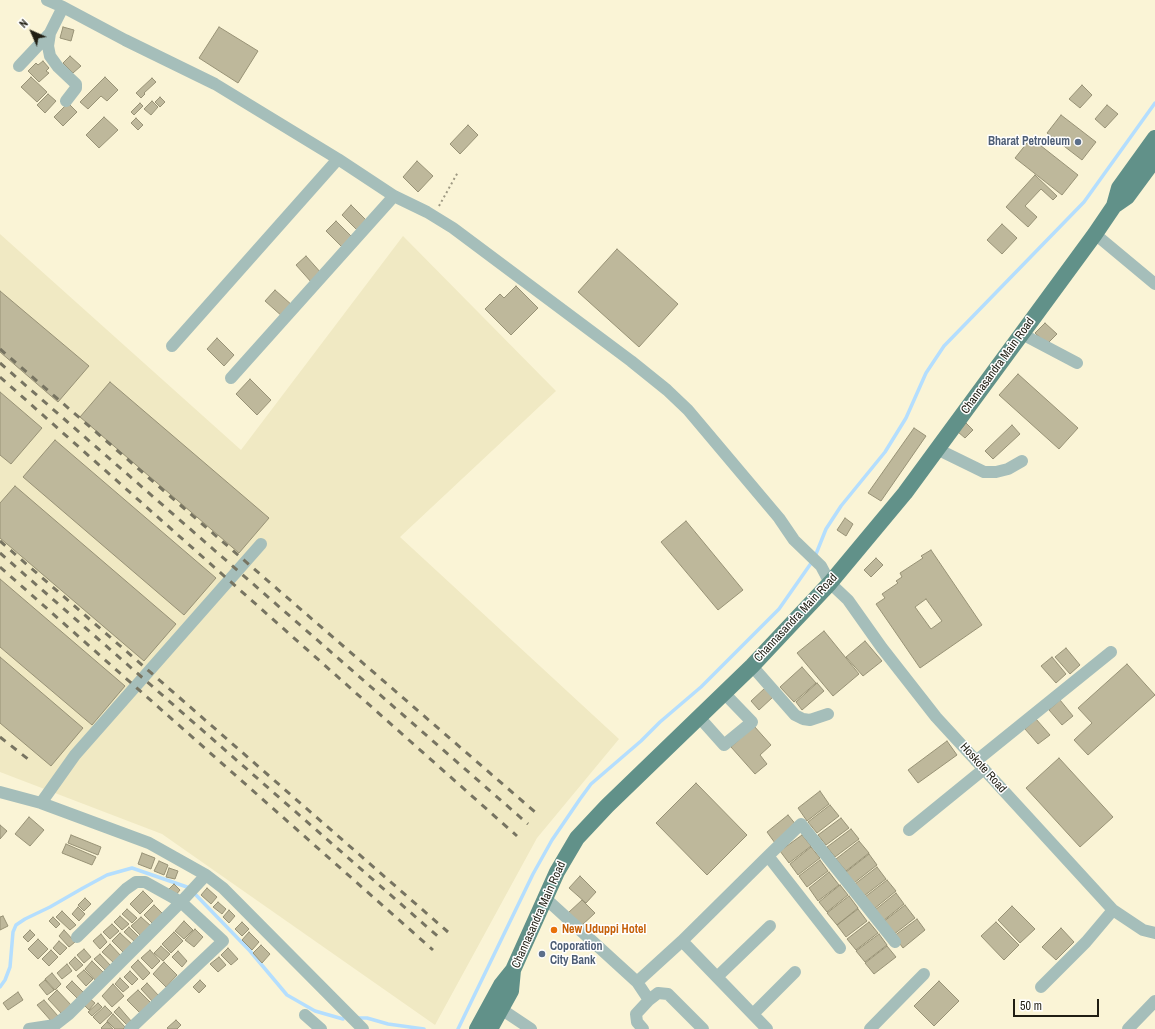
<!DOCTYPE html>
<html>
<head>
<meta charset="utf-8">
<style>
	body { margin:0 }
	#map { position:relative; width:1155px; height:1029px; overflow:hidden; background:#faf4d6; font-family:"Archivo Narrow",sans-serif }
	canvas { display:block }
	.north { position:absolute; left:12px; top:12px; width:40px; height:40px; -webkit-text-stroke:3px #fff; paint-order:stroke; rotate:315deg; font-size:11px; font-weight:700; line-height:16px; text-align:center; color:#201e13 }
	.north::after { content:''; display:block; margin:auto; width:14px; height:18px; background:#201e13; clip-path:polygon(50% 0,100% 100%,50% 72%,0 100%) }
	.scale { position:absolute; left:1013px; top:999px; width:86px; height:18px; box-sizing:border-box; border:2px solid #201e13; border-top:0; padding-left:5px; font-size:12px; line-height:14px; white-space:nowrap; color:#201e13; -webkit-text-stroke:3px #fff; paint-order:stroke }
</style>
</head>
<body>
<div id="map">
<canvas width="1155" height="1029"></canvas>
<div class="north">N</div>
<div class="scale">50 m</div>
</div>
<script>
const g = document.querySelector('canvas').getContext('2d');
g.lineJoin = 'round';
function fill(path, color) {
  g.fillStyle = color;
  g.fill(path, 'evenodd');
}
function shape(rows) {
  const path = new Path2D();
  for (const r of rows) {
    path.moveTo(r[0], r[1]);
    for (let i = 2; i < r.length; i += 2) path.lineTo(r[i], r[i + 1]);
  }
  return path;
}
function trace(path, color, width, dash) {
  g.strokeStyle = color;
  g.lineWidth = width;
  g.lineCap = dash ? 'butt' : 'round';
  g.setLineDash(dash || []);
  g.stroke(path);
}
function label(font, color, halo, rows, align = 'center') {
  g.font = font + ' "Archivo Narrow",sans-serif';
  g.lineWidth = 3;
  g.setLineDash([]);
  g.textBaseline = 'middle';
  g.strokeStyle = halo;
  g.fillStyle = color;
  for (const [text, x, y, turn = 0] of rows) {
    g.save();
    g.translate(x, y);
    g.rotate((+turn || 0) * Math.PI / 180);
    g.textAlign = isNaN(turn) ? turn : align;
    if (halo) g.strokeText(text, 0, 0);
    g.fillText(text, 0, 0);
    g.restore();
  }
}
const built = shape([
	[0,234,241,450,403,236,556,391,400,537,619,739,537,838,435,1025,162,834,0,772]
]);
const stream = shape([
	[194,893,250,951,287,995,315,1011,343,1019],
	[0,987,5,980,10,967,13,932,16,925,25,919,50,907,83,888,107,875,132,868,187,887],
	[357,1018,367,1018,388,1024,424,1029],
	[458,1029,533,874,552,840,580,799,591,784,641,741,660,722,701,687,779,609,814,559,826,529,841,506,885,452,906,418,926,373,944,346,1084,202,1155,103]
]);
const building = shape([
	[63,27,74,30,71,41,60,38,63,27],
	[219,27,258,51,238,83,199,58,219,27],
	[70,56,81,66,73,73,63,63,70,56],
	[43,61,49,68,46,71,49,73,39,82,28,71,36,63,38,65,43,61],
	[31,77,47,92,37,102,21,87,31,77],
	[105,77,118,90,107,101,101,96,88,109,80,102,105,77],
	[152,78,156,82,144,93,145,94,141,98,136,93,152,78],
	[1082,85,1092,95,1080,108,1069,99,1082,85],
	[48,94,56,101,45,113,37,105,48,94],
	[160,97,165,102,160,107,155,102,160,97],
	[152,101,158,107,151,115,144,109,152,101],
	[68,103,77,112,63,126,54,117,68,103],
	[140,103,143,106,134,115,131,112,140,103],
	[1107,105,1118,114,1105,128,1095,119,1107,105],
	[1061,115,1096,142,1082,160,1047,133,1061,115],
	[104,117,118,130,99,148,86,135,104,117],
	[136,118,143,125,138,130,131,123,136,118],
	[468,125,478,135,460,154,450,144,468,125],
	[1031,138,1078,175,1062,195,1015,158,1031,138],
	[417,161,433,176,418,192,403,177,417,161],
	[1035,175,1057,196,1053,200,1041,189,1025,206,1037,217,1028,227,1006,207,1035,175],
	[351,205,368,222,358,231,342,215,351,205],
	[336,221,354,239,344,249,326,231,336,221],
	[1002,224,1017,238,1002,254,987,240,1002,224],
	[617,249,678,304,639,347,578,292,617,249],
	[306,256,322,274,312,283,296,265,306,256],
	[516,286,538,308,511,335,485,309,500,294,504,298,516,286],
	[275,290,293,306,283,317,265,301,275,290],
	[0,291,89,366,58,402,0,352,0,291],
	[1045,323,1057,334,1047,344,1035,333,1045,323],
	[217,338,234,355,224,366,207,349,217,338],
	[1018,374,1078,428,1059,449,999,395,1018,374],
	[250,379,271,400,257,415,236,394,250,379],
	[110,382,269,518,239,553,80,417,110,382],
	[0,392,42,428,11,464,0,455,0,392],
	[966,423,973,430,965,438,958,432,966,423],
	[1012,425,1020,434,993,459,985,451,1012,425],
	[914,428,926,436,881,501,868,493,914,428],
	[55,440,216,578,184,615,23,477,55,440],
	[15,486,176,624,144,661,0,538,0,503,15,486],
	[845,518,853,524,846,536,837,530,845,518],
	[686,521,743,590,718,610,661,542,686,521],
	[931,550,982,625,920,668,876,604,885,598,882,594,898,583,896,581,902,577,900,573,923,558,921,556,931,550],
	[926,599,942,621,931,629,915,607,926,599],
	[876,558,883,565,871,577,864,570,876,558],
	[0,579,125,686,92,725,0,647,0,579],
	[824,631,859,674,833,696,797,653,824,631],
	[865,641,882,661,863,676,846,657,865,641],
	[1066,648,1080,665,1070,674,1055,657,1066,648],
	[0,657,83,728,51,766,0,723,0,657],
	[1052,657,1066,674,1056,683,1041,666,1052,657],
	[1127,664,1155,695,1088,755,1074,740,1092,723,1078,708,1127,664],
	[802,667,816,683,794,702,780,687,802,667],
	[817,683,824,691,802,710,796,702,817,683],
	[765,688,773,697,759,710,751,701,765,688],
	[1060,700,1073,716,1062,725,1049,710,1060,700],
	[1036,719,1050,735,1038,744,1025,729,1036,719],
	[754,726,771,745,760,755,767,764,755,774,731,747,754,726],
	[947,741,957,755,918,783,908,770,947,741],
	[1059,758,1113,817,1080,847,1026,788,1059,758],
	[696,783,747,835,707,875,656,823,696,783],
	[820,791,829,804,807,821,798,808,820,791],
	[830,805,839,816,817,833,808,822,830,805],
	[788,815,797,826,775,843,767,832,788,815],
	[29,817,44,830,30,846,15,834,29,817],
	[841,818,849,828,826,845,818,835,841,818],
	[0,825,7,831,0,839,0,825],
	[851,829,859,839,835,857,827,847,851,829],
	[71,835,101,847,98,855,68,843,71,835],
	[802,835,811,846,789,863,780,851,802,835],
	[859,841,869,853,846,871,836,859,859,841],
	[66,844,96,857,92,865,62,853,66,844],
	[811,847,820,858,798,875,790,864,811,847],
	[142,853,155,858,151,869,138,864,142,853],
	[869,854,877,865,854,883,846,872,869,854],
	[820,860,828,871,807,887,799,876,820,860],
	[159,861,168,865,164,875,154,871,159,861],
	[877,867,886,879,864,896,855,884,877,867],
	[169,868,178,871,175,879,166,877,169,868],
	[829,872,839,885,818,901,809,888,829,872],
	[580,876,596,892,586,903,569,888,580,876],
	[887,880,896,891,874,909,865,897,887,880],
	[174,884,180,890,175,896,168,890,174,884],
	[840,885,848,895,827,912,819,902,840,885],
	[207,888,217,897,211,904,201,895,207,888],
	[143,891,153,901,140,914,130,904,143,891],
	[896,893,904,904,883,921,875,910,896,893],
	[849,896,858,908,837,925,827,913,849,896],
	[85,898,91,904,84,911,78,905,85,898],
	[582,900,595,913,580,927,568,913,582,900],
	[218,902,226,909,222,914,213,907,218,902],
	[154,905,164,915,154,925,144,915,154,905],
	[905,905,915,918,893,935,883,922,905,905],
	[1012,906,1035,929,1020,943,998,920,1012,906],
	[78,907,85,914,79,921,72,914,78,907],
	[127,909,137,918,132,923,122,914,127,909],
	[858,909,867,921,846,937,837,925,858,909],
	[229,910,235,916,229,923,223,917,229,910],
	[62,911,76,925,70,930,56,917,62,911],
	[3,916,8,926,0,930,0,917,3,916],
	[120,916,129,924,122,930,114,922,120,916],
	[53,917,60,924,56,928,49,921,53,917],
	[141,917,151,926,141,936,131,926,141,917],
	[917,919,925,930,903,948,894,936,917,919],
	[184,921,193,930,184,939,175,931,184,921],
	[242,922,249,929,242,936,235,929,242,922],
	[869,922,878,933,856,950,847,939,869,922],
	[996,922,1019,945,1004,960,981,936,996,922],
	[112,924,119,931,110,939,103,932,112,924],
	[129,927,139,937,135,942,124,932,129,927],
	[1061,928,1074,942,1056,960,1042,947,1061,928],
	[195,929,203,937,194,947,185,940,195,929],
	[30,930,35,935,28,942,23,937,30,930],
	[64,930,75,942,69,947,59,936,64,930],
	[174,932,183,941,171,953,162,944,174,932],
	[249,932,259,942,252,950,242,940,249,932],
	[120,933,133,945,124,953,112,941,120,933],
	[101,934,107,942,100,949,93,941,101,934],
	[879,934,887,945,865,962,856,951,879,934],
	[38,939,48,949,38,959,28,949,38,939],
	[59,941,67,948,60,955,53,948,59,941],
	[110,944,121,956,114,963,102,952,110,944],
	[261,945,270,954,262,963,253,953,261,945],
	[161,946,170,954,163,961,154,953,161,946],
	[887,946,896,957,874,974,865,963,887,946],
	[228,948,238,959,231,965,221,955,228,948],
	[84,949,91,957,84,963,77,955,84,949],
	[51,950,58,957,49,966,42,959,51,950],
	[150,950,160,961,152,969,141,958,150,950],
	[178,951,187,961,182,967,172,957,178,951],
	[100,954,110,965,105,970,94,959,100,954],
	[75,957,83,965,76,971,69,963,75,957],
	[219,957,226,965,218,972,210,964,219,957],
	[138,960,150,973,143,980,131,967,138,960],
	[92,961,105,974,97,982,85,969,92,961],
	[164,962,177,975,166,987,153,974,164,962],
	[67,964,72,971,62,979,57,973,67,964],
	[84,970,93,979,86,986,77,976,84,970],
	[130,971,138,979,132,985,124,977,130,971],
	[52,973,61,984,55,990,45,979,52,973],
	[120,978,129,987,123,992,115,984,120,978],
	[45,980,54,990,47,995,39,985,45,980],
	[200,980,206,986,199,993,193,987,200,980],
	[72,981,85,994,79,1000,66,987,72,981],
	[939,981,959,1001,934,1026,914,1006,939,981],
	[147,983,159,996,153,1002,141,989,147,983],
	[113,984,124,996,112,1007,102,996,113,984],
	[57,990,72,1006,62,1014,48,999,57,990],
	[138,990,152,1004,141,1014,127,1000,138,990],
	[18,992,23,1000,8,1010,3,1003,18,992],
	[89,998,95,1003,89,1010,83,1004,89,998],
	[44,1000,58,1016,52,1022,37,1005,44,1000],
	[98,1003,102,1007,92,1016,88,1012,98,1003],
	[105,1006,112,1013,100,1024,93,1017,105,1006],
	[119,1007,132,1022,128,1026,114,1012,119,1007],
	[113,1014,125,1027,123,1029,115,1029,107,1021,113,1014],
	[176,1020,181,1025,177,1029,168,1029,167,1028,176,1020],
	[107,1022,113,1029,102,1029,101,1028,107,1022]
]);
const path = shape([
	[439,206,458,172]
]);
const minor = shape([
	[47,0,63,7,125,40,215,84,338,159,394,196,427,212,453,228,631,361,667,390,688,410,779,518,794,540,821,566,830,583,848,600,882,648,936,717,1113,910,1143,930,1155,933],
	[63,7,50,33,48,46,50,56,58,67,76,84,76,88,66,101],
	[19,66,50,33],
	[1095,234,1155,284],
	[1022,334,1077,363],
	[172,346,338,159],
	[231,378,394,196],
	[937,449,984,472,996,472,1008,469,1022,461],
	[752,666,795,715,803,719,810,720,828,714],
	[699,717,724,745,752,722,724,693],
	[976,761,1111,652],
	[0,792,41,803,149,843,206,875,223,888,363,1029],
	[41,803,75,755,261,544],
	[909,830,984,769],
	[768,856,840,948],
	[545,898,637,982,682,941,767,1029],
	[77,937,126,889,136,882,145,882,181,902,206,875],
	[682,941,768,856,801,824,895,942],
	[717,977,770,926],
	[637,982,649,1000,636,1014,637,1022,643,1029],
	[1041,987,1086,942,1113,910],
	[649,1000,658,993,668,994,703,1029],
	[501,1009,531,1029],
	[753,1014,795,972],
	[305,1015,321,1029],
	[29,1029,55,1025,69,1014,181,902,223,941,130,1029],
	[870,1029,924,974],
	[1128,1029,1155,1001]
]);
const major = shape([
	[1114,206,1127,197,1155,159],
	[477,1029,501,985,513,970],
	[490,1029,511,991,513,970,557,872,577,838,607,806,752,666,830,583,905,493,1095,234,1114,206,1119,188,1155,138]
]);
const rail = shape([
	[0,349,535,812],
	[0,363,528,824],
	[0,377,517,836],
	[0,541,448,932],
	[0,553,442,940],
	[0,567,433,950],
	[0,737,33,763]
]);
const markers = [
	[1078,142,4,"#5c6f8a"],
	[554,930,4,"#e8710a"],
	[542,954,4,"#5c6f8a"]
];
const serviceNames = [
	["Bharat Petroleum",1070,142],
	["Coporation",550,947,"left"],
	["City Bank",550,961,"left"]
];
const streetNames = [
	["Channasandra Main Road",998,366,-54],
	["Channasandra Main Road",796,618,-47],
	["Hoskote Road",983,768,48],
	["Channasandra Main Road",539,915,-66]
];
const foodNames = [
	["New Uduppi Hotel",562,930]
];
fill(built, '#f0e9c3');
trace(stream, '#b4defe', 3.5);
fill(building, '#beb89b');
trace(building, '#989276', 1);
trace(path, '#9d9882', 2, [2, 3]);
trace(minor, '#a5beba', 12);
trace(major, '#619189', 16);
trace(rail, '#777461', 3, [7, 7]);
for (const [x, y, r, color] of markers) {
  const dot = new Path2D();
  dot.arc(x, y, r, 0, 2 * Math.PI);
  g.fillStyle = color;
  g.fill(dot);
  trace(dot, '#fff', 1.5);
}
label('bold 12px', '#4e5e75', '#fff', serviceNames, 'right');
label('12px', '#201e13', '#fff', streetNames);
label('bold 12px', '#c56008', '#fff', foodNames, 'left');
</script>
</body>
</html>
